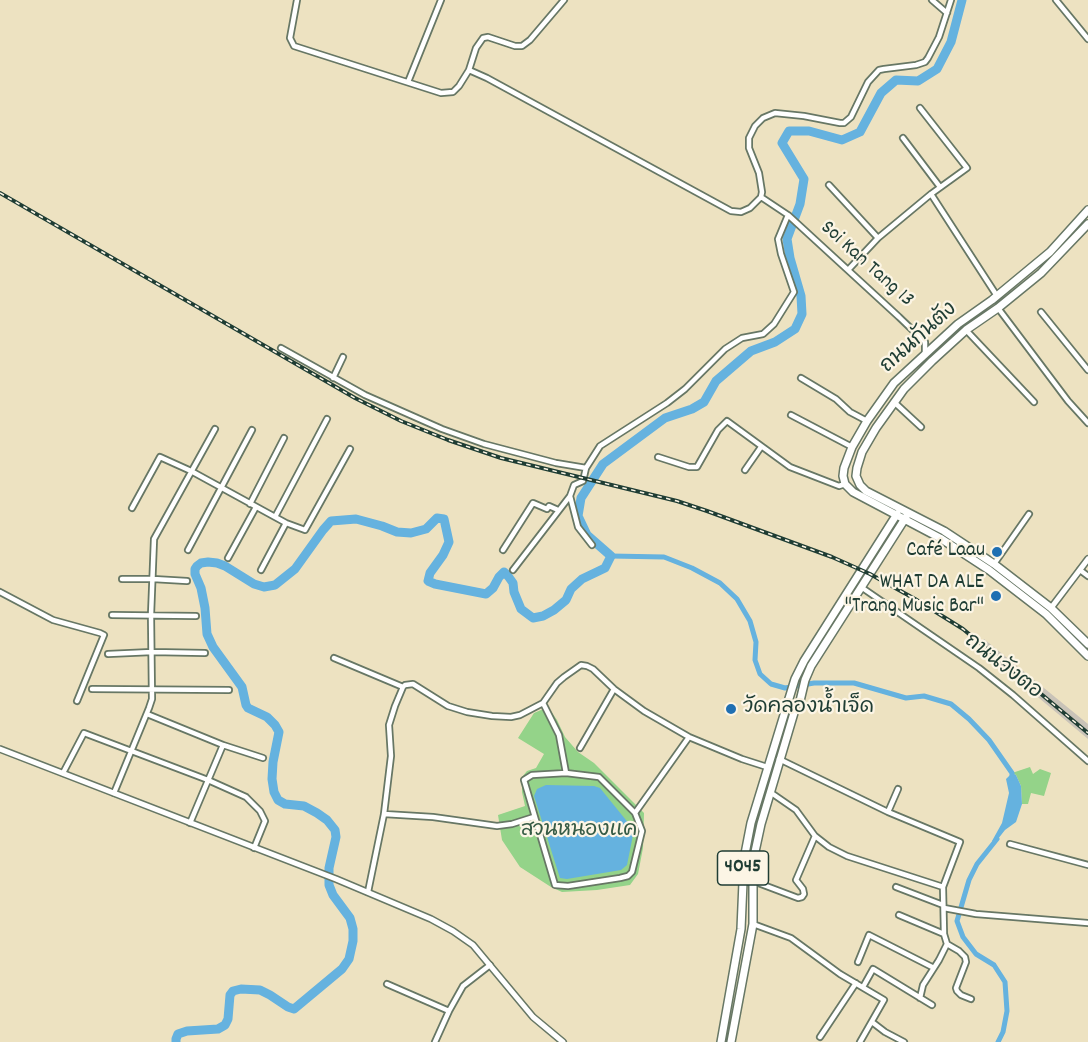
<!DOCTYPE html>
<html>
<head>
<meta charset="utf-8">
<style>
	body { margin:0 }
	canvas { display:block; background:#ede2c1 }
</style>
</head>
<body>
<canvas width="1088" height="1042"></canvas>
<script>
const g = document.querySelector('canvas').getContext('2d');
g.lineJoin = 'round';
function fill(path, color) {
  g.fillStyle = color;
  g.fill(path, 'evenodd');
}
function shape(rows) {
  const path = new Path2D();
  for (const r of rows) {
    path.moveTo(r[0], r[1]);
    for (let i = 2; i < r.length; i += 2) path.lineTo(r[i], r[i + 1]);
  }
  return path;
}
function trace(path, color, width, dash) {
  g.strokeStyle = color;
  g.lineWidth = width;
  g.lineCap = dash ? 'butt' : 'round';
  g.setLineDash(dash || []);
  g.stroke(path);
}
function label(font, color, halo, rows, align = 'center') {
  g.font = font + ' Dekko,"Playpen Sans Thai",sans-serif';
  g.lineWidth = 4.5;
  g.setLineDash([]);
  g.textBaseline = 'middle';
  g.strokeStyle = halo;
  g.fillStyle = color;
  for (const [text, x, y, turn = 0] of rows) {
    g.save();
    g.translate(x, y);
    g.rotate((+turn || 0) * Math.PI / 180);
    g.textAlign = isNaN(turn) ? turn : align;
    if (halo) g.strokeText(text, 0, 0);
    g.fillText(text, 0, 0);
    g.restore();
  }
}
const industrial = shape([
	[984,639,1088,724,1088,739,978,647]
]);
const green = shape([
	[548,707,557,720,565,737,578,752,594,763,644,813,643,848,638,874,630,885,597,890,562,892,551,887,520,867,502,840,498,815,525,806,522,792,522,777,527,771,536,768,544,754,518,738,534,713],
	[1030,767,1033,774,1040,769,1051,773,1044,796,1031,793,1028,804,1022,804,1021,786,1016,775,1012,773]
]);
const water = shape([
	[1012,773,1016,775,1021,786,1022,804,1016,822,1005,830,994,844,992,841,1002,823,1009,793,1006,779],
	[546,785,594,786,600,788,634,830,627,865,621,870,567,879,560,878,534,796,537,789]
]);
const canal = shape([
	[611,556,664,557,692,568,720,583,737,599,750,621,756,642,755,660,760,674,771,684,785,688,814,683,854,683,906,698,924,696,951,704,969,719,989,740,1012,773,1012,778],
	[997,839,977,864,969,880,957,921,963,937,976,954,994,965,1005,982,1007,1011,1003,1032,998,1042]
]);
const river = shape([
	[176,1042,176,1039,178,1034,187,1031,218,1029,225,1025,228,1019,230,995,233,991,241,989,260,990,270,995,288,1007,294,1009,342,969,349,959,353,941,353,929,350,918,333,895,329,885,329,868,336,837,335,830,327,820,317,813,304,806,285,804,278,800,274,792,272,779,273,762,279,732,275,725,267,717,248,708,246,705,242,687,213,647,207,634,205,608,201,588,195,574,195,569,197,566,201,563,208,562,217,563,225,566,254,584,264,587,275,585,295,569,323,530,331,521,356,519,382,526,397,532,411,533,426,529,437,518,444,519,449,542,443,555,430,573,428,581,435,584,486,594,493,588,499,577,504,572,508,576,513,583,514,592,521,609,533,618,543,616,554,610,566,600,571,589,582,579,605,568,611,556,587,535,578,516,581,498,603,464,665,418,692,409,704,402,716,381,751,351,775,342,795,329,802,314,801,296,790,258,787,239,800,204,804,179,782,143,789,131,809,131,842,140,860,132,881,93,896,80,918,81,937,69,951,42,962,0]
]);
const minor = shape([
	[297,0,290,38,294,46,441,93,453,92,459,86,469,70,487,78,731,211,741,212,750,208,761,197,788,215,899,317,925,342,925,353],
	[932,0,947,13],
	[1056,0,1088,39],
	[469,70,476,48,483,38,488,37,515,46,522,46,530,40,564,0],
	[408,82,441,0],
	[903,138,940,187],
	[829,185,878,238],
	[931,194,997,296],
	[761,197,762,192,759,173,749,148,749,138,755,126,763,118,775,113,804,116,840,123,844,123,851,117,868,82,879,70,884,69,916,65,925,62,928,58,939,37,951,0],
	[848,270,878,238,931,194,967,168,920,108],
	[998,308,1068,401,1088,423],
	[1041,312,1088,370],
	[966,330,1034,402],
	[281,348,365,395,442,429,484,444,522,454,556,463,586,468,600,446,667,403,685,389,725,349,742,338,763,334,774,324,794,292,781,254,778,239,788,215],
	[333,378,343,357],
	[801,378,836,399,850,412,867,421],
	[894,402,921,427],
	[791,415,852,447],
	[658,457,689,467,697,467,718,430,727,421,790,467,839,486,845,484],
	[586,468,583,481,574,485,570,496,578,527,592,545],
	[745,470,761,447],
	[250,504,284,438],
	[132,508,160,457,191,471,286,523,305,530,350,449],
	[275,517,327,419],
	[188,550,252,430],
	[503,550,533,503,547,509,549,506,558,510],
	[228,558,256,507],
	[994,564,1029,514],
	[261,570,286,523],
	[513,570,570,496],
	[1080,570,1088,576],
	[122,579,153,579,187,581],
	[861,587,979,668,1013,695,1088,761],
	[0,592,53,620,100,633,104,635,77,701],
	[112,615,196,616],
	[108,654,152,652,205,653],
	[334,658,403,687],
	[92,689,229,690],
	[543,703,559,735,566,773],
	[147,714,223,745,263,758],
	[580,748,614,689],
	[779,759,888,812,960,842,943,887,944,934,947,944,939,960,923,985,920,998],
	[63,773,84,733,208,780,246,797,260,811,265,821,254,848],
	[566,773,599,777,635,813,642,831,632,872,628,876,620,878,568,886,555,885,524,780,532,775,566,773],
	[770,792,796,810,815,836,829,847,847,856,943,887],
	[114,793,149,708,152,699,151,615,154,539,215,429],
	[888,812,898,789],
	[635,813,689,737],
	[384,814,433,817,497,826,512,824,534,817],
	[190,823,223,745],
	[1010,844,1088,865],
	[753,881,798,898,802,897,804,894,803,889,796,880,815,836],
	[896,887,943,905],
	[368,892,384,814,391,756,389,725,395,706,403,687,405,685,413,684,448,706,467,712,492,716,511,717,520,715,543,703,557,683,564,677,581,665,587,666,593,669,614,689,644,711,689,737,742,759,767,767],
	[944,908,976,914,1088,923],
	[899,915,944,934],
	[753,924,791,938,840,974,884,1000,860,1042],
	[947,944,959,951,965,957,966,962,956,988,957,991,961,995,971,999],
	[858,962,869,935,934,968],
	[387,984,449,1011],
	[863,987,873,969,932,1005],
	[872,1022,885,1032,904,1042],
	[820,1037,856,983],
	[435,1042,449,1011,463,986,490,965]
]);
const tertiary = shape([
	[1051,608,1088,559],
	[0,749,336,879,431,919,453,931,473,945,533,1017,563,1042]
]);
const primary = shape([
	[1088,210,1050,252,992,300,958,324,894,383,867,421,852,447,844,468,843,476,845,484,853,492,940,538,989,570,1046,614,1088,656],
	[1088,224,1041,273,998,308,966,330,932,361,904,389,876,428,862,452,857,468,856,476,860,485,866,491,944,531,994,564,1051,608,1088,644],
	[721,1042,741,929,744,859,751,823,795,679,804,661,897,514],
	[731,1042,753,924,753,861,761,824,796,706,800,701,805,680,811,666,906,517]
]);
const rail = shape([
	[0,193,355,398,401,421,448,440,501,458,677,501,707,511,832,557,870,574,915,599,963,629,1088,733]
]);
const markers = [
	[997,552,6,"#1f6fb2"],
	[996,596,6,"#1f6fb2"],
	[731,709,6,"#1f6fb2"]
];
const shields = [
	[743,868,51]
];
const shieldNames = [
	["4045",743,868]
];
const streetNames = [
	["Soi Kan Tang 13",866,265,42],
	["ถนนกันตัง",920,339,-42],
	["ถนนวังตอ",1002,668,38]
];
const poiNames = [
	["Café Laau",985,552],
	["WHAT DA ALE",984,584],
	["\"Trang Music Bar\"",984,608],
	["วัดคลองน้ำเจ็ด",743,709,"left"]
];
const parkNames = [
	["สวนหนองแค",579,832]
];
fill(industrial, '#c9c3b8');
fill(green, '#94d389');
fill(water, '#65b2df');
trace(canal, '#65b2df', 5);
trace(river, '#65b2df', 9);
trace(minor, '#677765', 8);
trace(tertiary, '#677765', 8);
trace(primary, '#677765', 10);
trace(minor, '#fff', 4.5);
trace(tertiary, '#fff', 5);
trace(primary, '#fff', 7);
trace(rail, '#1f3d34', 4);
trace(rail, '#fcf5e5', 1.5, [4.5]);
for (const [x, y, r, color] of markers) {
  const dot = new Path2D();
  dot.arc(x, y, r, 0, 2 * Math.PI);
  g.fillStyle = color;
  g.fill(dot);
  trace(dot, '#fcf5e5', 2);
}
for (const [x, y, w] of shields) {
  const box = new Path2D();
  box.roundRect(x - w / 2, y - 17, w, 34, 4.5);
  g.fillStyle = '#fcf5e5';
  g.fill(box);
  trace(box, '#1f3d34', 1.5);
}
label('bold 20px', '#1f3d34', null, shieldNames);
label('21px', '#1f3d34', '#fcf5e5', streetNames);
label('21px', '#1f3d34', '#fcf5e5', poiNames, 'right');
label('21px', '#365b45', '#fcf5e5', parkNames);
</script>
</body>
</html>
